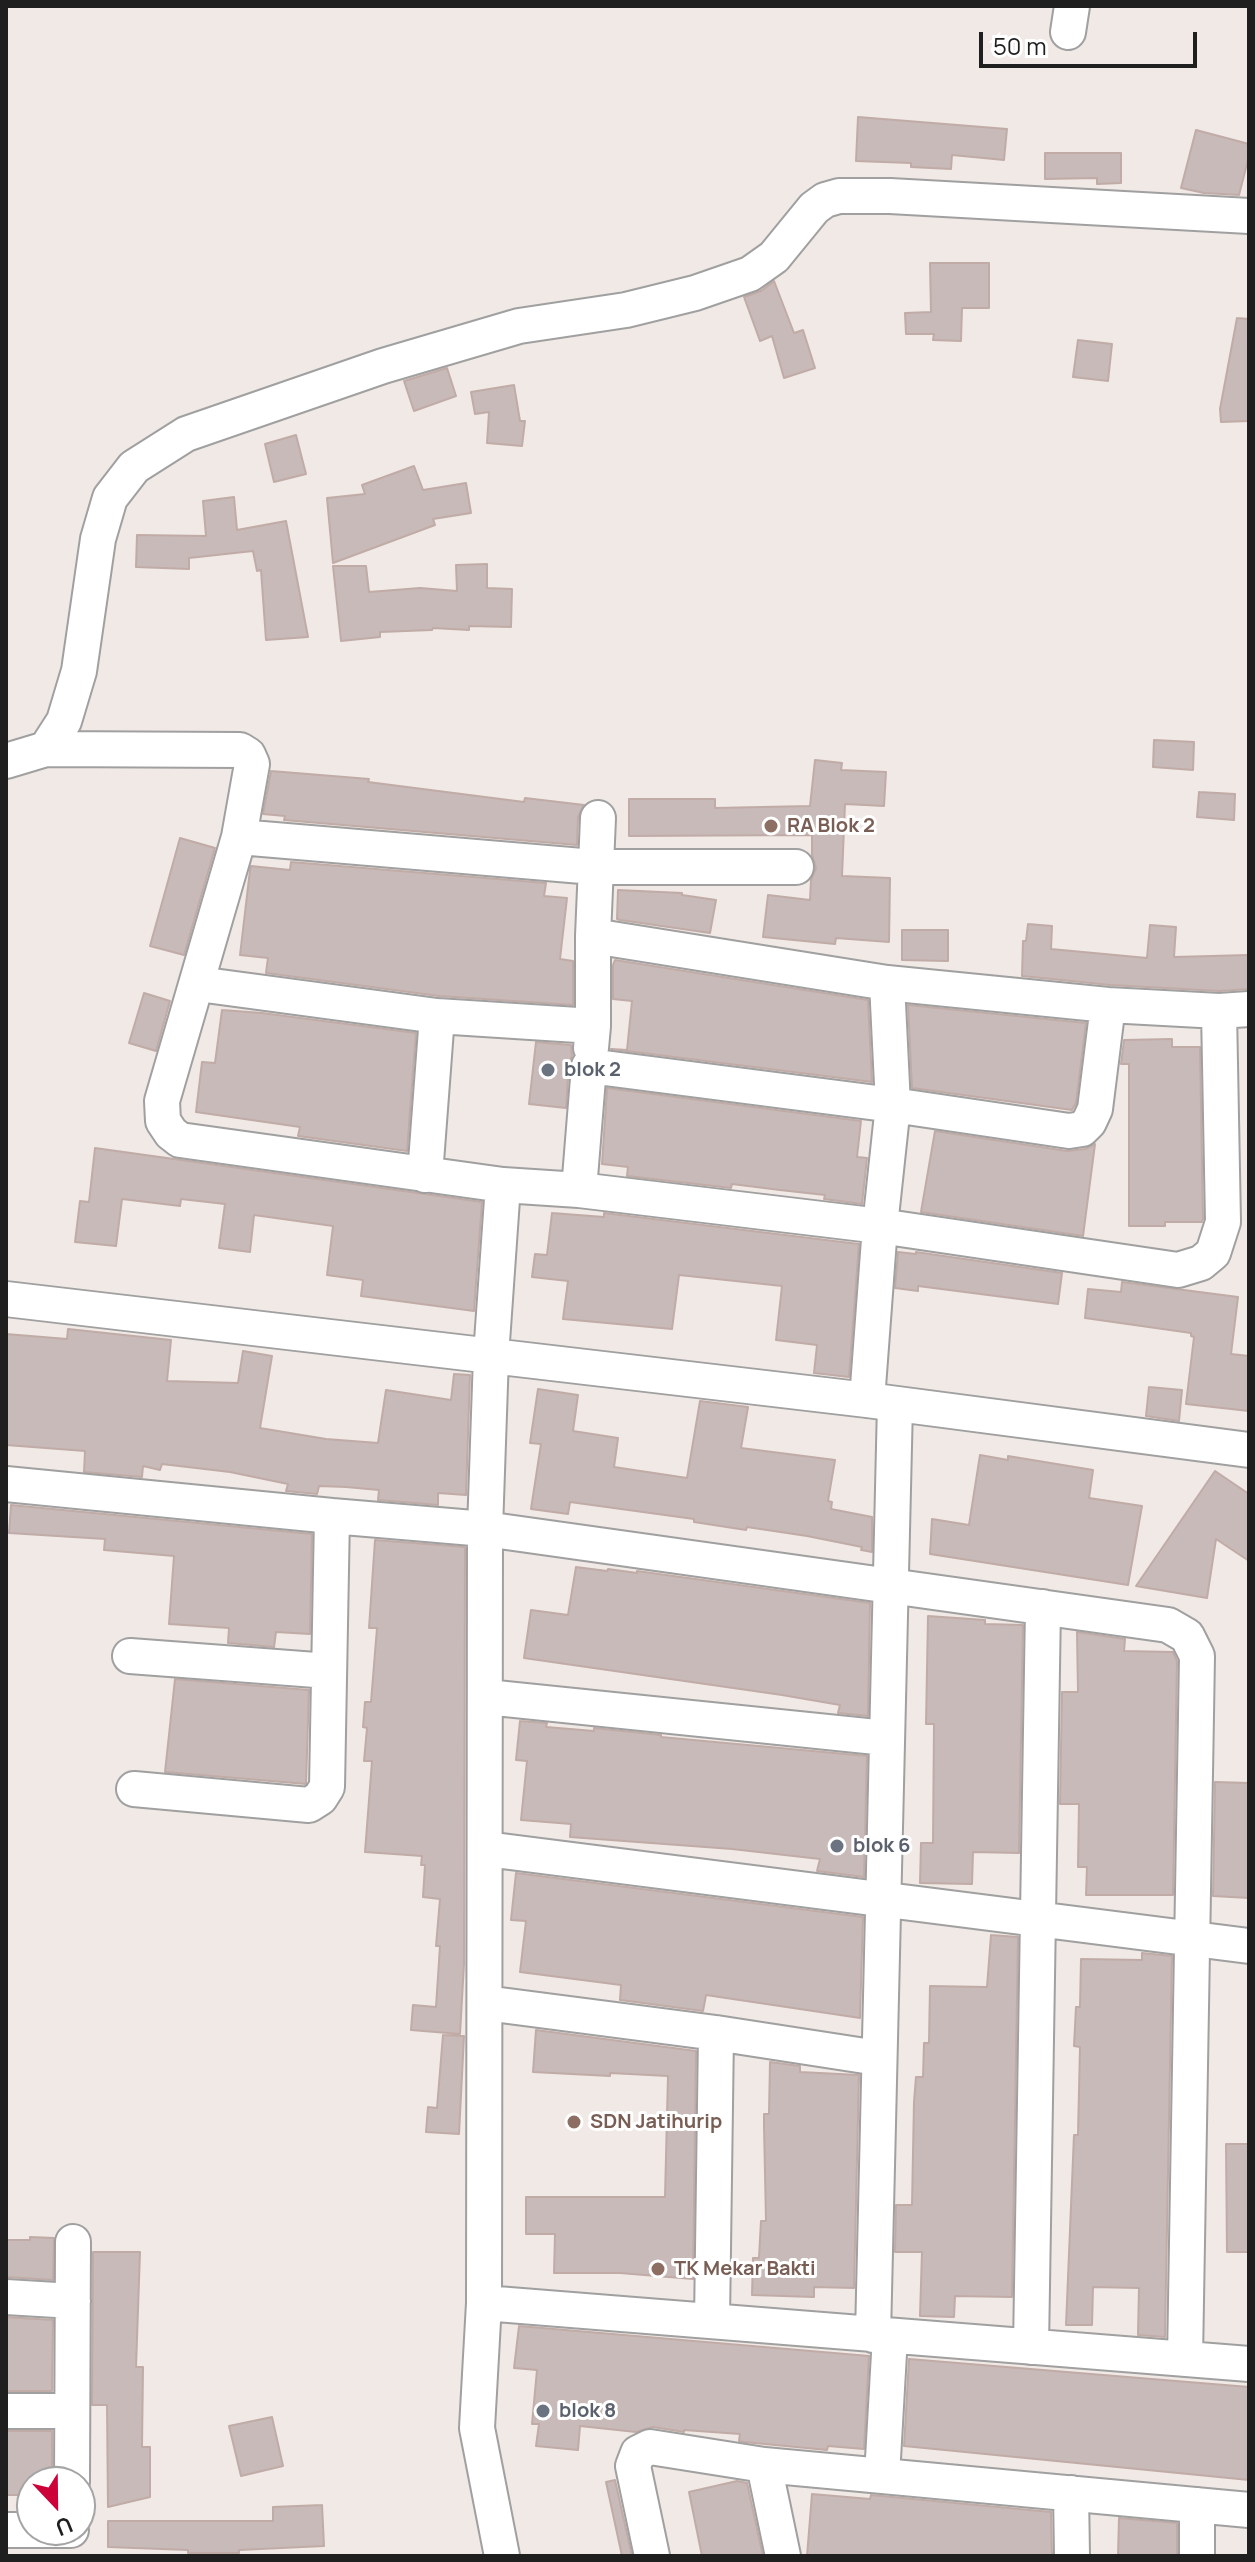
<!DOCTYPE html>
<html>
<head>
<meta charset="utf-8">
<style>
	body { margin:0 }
	#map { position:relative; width:1255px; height:2562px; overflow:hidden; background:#f0e9e5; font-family:Manrope,sans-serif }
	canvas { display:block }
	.frame { position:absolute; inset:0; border:8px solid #1f1f1f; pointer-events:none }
	.north { position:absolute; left:16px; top:2466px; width:80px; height:80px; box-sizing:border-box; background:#fff; border:2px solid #a5a5a5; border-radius:50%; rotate:158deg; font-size:22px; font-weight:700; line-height:32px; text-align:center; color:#1f1f1f }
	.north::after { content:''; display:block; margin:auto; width:28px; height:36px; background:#cd003a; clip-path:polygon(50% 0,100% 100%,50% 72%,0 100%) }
	.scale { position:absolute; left:979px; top:32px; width:218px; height:36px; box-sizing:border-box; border:4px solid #1f1f1f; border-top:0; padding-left:10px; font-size:24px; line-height:28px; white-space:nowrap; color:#1f1f1f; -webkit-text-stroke:6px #fff; paint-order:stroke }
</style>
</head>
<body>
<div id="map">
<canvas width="1255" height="2562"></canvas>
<div class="frame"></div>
<div class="north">U</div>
<div class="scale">50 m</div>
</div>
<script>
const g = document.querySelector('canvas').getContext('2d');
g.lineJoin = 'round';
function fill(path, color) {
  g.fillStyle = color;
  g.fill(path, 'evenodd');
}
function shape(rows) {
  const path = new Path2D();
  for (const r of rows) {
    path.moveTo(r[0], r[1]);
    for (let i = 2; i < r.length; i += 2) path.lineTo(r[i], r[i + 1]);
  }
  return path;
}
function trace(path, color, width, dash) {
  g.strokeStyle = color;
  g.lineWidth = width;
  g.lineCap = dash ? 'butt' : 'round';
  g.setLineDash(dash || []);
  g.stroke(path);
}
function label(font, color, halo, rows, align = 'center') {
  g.font = font + ' Manrope,sans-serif';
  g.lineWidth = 6;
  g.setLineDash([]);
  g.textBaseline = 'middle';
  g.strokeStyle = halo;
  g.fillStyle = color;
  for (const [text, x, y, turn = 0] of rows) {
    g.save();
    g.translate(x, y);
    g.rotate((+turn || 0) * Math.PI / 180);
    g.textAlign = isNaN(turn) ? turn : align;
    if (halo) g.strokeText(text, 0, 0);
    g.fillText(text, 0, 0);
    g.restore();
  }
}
const building = shape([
	[858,117,1007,129,1004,160,952,155,951,169,911,167,911,163,856,161,858,117],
	[1196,130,1249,144,1249,156,1239,195,1204,193,1181,188,1196,130],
	[1045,153,1121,153,1121,183,1097,184,1097,178,1045,179,1045,153],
	[930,263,989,263,989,308,962,308,961,341,933,340,934,334,906,334,905,313,931,312,930,263],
	[774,281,794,333,803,330,815,368,784,378,772,336,760,341,744,297,761,291,774,281],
	[1237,318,1249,319,1249,421,1221,422,1220,409,1237,318],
	[1078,340,1112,344,1108,381,1073,377,1078,340],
	[447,368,456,396,414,411,404,381,447,368],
	[514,385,520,421,525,421,522,446,487,443,489,412,475,414,471,392,514,385],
	[296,435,306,474,274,482,265,444,296,435],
	[414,466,423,490,466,483,471,513,433,519,435,525,333,563,327,498,365,494,362,485,414,466],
	[234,497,237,530,286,521,308,637,266,640,261,570,257,571,253,551,189,558,189,569,136,567,137,535,206,536,203,501,234,497],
	[487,564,487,588,512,589,511,627,469,626,469,630,433,628,432,630,380,632,380,637,341,641,333,566,366,566,369,592,420,588,457,591,456,565,487,564],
	[1154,740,1194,742,1193,770,1153,767,1154,740],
	[815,760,842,763,841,770,886,772,884,806,845,804,842,876,890,878,889,942,836,938,835,944,763,937,768,895,810,900,811,880,816,868,812,855,812,835,629,836,629,799,715,799,715,808,810,806,815,760],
	[271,771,369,779,368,782,524,802,525,798,584,805,578,817,577,845,284,820,285,816,263,814,271,771],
	[1199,792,1235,794,1234,820,1197,817,1199,792],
	[180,838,215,848,184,955,150,946,180,838],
	[291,862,546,883,544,896,567,898,560,959,573,961,573,1005,439,996,266,973,268,958,240,955,250,870,251,866,290,870,291,862],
	[618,890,682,893,682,895,716,900,710,933,620,920,617,919,618,890],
	[1028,924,1052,926,1051,949,1147,958,1150,925,1176,927,1174,957,1249,955,1249,989,1219,991,1110,985,1022,976,1023,941,1026,941,1028,924],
	[902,930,948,930,948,961,902,960,902,930],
	[615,960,868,1000,872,1082,611,1049,627,1050,632,1001,613,999,613,965,615,960],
	[144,993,170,1001,156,1051,129,1043,144,993],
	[908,1005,1086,1023,1076,1103,1072,1110,912,1088,908,1005],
	[222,1010,262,1013,416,1033,407,1151,298,1136,300,1127,196,1112,202,1062,215,1063,222,1010],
	[1172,1039,1172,1047,1200,1047,1203,1219,1202,1222,1165,1222,1165,1226,1129,1226,1129,1064,1121,1064,1124,1040,1172,1039],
	[536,1042,571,1045,572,1055,569,1064,566,1108,529,1104,536,1042],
	[607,1088,861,1121,857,1157,867,1158,862,1204,824,1199,825,1195,780,1190,732,1184,731,1188,627,1176,628,1167,602,1164,607,1088],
	[935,1131,1067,1151,1085,1149,1095,1144,1083,1236,921,1212,935,1131],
	[95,1148,482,1202,474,1311,361,1296,363,1280,327,1275,333,1226,254,1215,250,1252,219,1248,225,1204,181,1199,180,1206,122,1199,116,1246,75,1242,80,1201,89,1202,95,1148],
	[552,1213,604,1217,604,1213,859,1244,849,1377,814,1373,817,1345,776,1340,782,1286,679,1275,672,1329,563,1319,568,1281,532,1277,535,1254,547,1255,552,1213],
	[898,1252,916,1254,916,1252,1062,1273,1058,1304,918,1286,918,1291,895,1288,898,1252],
	[1122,1282,1238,1297,1231,1354,1249,1356,1249,1411,1186,1404,1194,1337,1191,1336,1191,1333,1085,1318,1088,1289,1121,1292,1122,1282],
	[68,1329,171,1340,167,1381,238,1383,243,1351,272,1356,260,1428,326,1439,378,1443,386,1390,451,1400,454,1374,470,1375,466,1495,438,1493,438,1505,378,1500,379,1490,346,1487,319,1486,317,1494,286,1491,288,1484,230,1472,162,1464,160,1470,143,1466,142,1477,84,1472,85,1451,6,1445,6,1334,67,1339,68,1329],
	[1149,1387,1182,1390,1179,1421,1146,1416,1149,1387],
	[538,1389,578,1395,573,1431,618,1438,614,1467,687,1478,700,1401,748,1407,741,1448,835,1460,828,1501,832,1502,831,1509,872,1517,872,1552,861,1550,862,1547,807,1536,747,1527,746,1530,694,1522,694,1519,570,1502,568,1514,531,1509,541,1444,530,1443,538,1389],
	[980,1455,1008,1460,1008,1456,1093,1470,1089,1498,1142,1506,1128,1585,930,1554,932,1519,969,1525,980,1455],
	[1215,1471,1249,1494,1249,1561,1216,1539,1207,1598,1136,1586,1215,1471],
	[11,1505,312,1534,310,1634,276,1632,274,1647,228,1643,229,1628,169,1624,174,1556,104,1550,105,1539,9,1533,11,1505],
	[375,1540,465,1547,464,1964,460,2034,411,2030,413,2005,436,2007,440,1946,436,1946,440,1899,423,1897,425,1865,421,1865,422,1856,365,1852,372,1761,364,1761,367,1728,363,1727,365,1702,371,1702,377,1628,369,1628,375,1540],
	[576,1567,607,1571,608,1569,637,1573,637,1571,870,1603,868,1716,838,1713,840,1705,782,1695,524,1658,531,1610,568,1615,576,1567],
	[928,1616,985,1620,985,1624,1023,1625,1019,1853,973,1852,972,1884,920,1883,921,1843,933,1843,934,1724,926,1724,928,1616],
	[1077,1632,1125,1639,1124,1651,1173,1652,1177,1661,1173,1895,1086,1895,1087,1867,1078,1867,1079,1804,1060,1804,1062,1692,1078,1692,1077,1632],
	[175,1679,309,1690,306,1784,165,1772,175,1679],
	[520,1721,547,1723,546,1727,594,1731,594,1728,661,1735,661,1737,867,1756,864,1877,817,1871,820,1859,732,1849,570,1837,571,1824,521,1820,527,1761,516,1760,520,1721],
	[1215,1782,1249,1783,1249,1898,1213,1896,1215,1782],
	[516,1873,863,1917,860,2018,706,1995,703,2011,620,2000,621,1985,520,1972,526,1921,511,1920,516,1873],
	[991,1935,1018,1937,1012,2297,955,2296,954,2317,920,2316,922,2252,895,2252,896,2205,912,2205,914,2102,916,2077,923,2077,924,2043,929,2043,930,1986,987,1987,991,1935],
	[1142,1953,1172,1956,1165,2337,1138,2335,1139,2288,1093,2287,1092,2325,1066,2325,1074,2135,1078,2135,1080,2047,1074,2046,1076,2007,1080,2007,1081,1959,1142,1960,1142,1953],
	[536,2030,696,2051,693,2279,620,2273,554,2273,555,2234,526,2234,526,2197,665,2197,668,2076,610,2073,610,2076,533,2072,536,2030],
	[443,2035,464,2036,459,2134,426,2132,428,2107,437,2108,443,2035],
	[770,2062,800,2066,800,2072,859,2075,854,2288,814,2287,814,2297,752,2295,753,2258,759,2258,761,2221,766,2221,764,2126,764,2114,769,2114,770,2062],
	[1226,2144,1249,2144,1249,2252,1227,2252,1226,2144],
	[30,2237,54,2238,53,2280,6,2277,6,2240,30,2240,30,2237],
	[93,2252,140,2252,136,2367,143,2367,142,2447,150,2447,150,2497,108,2507,107,2405,92,2405,93,2252],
	[6,2317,53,2320,52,2391,7,2391,6,2317],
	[519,2326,869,2356,864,2449,828,2446,827,2450,744,2442,739,2441,740,2434,684,2430,684,2432,653,2427,636,2432,580,2426,578,2450,536,2446,539,2424,532,2424,537,2370,514,2368,519,2326],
	[909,2359,1249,2387,1249,2480,904,2446,909,2359],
	[272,2417,283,2466,241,2476,229,2426,272,2417],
	[7,2431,52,2431,52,2482,32,2482,32,2495,6,2495,7,2431],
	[615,2480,632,2556,622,2556,606,2482,615,2480],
	[737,2481,747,2483,763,2556,702,2556,689,2492,737,2481],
	[812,2494,870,2499,871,2495,1051,2512,1052,2556,807,2556,812,2494],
	[322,2505,324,2546,239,2550,239,2553,188,2553,188,2550,108,2547,108,2521,273,2521,273,2507,322,2505],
	[1119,2518,1177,2523,1177,2556,1118,2556,1119,2518]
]);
const street = shape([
	[1068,32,1072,6],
	[46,749,240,750,248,755,252,764,239,837,162,1101,163,1121,171,1133,180,1140,503,1185,491,1356,485,1529,484,2303,477,2428,502,2556],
	[6,761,46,749,64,721,79,671,98,539,110,498,134,467,186,434,383,366,519,326,626,310,695,293,750,274,774,257,814,208,825,200,839,196,890,196,1249,216],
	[598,818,593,936,887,983,1108,1005,1219,1011,1249,1009],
	[239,837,594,867,796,867],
	[198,984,437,1016,593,1026],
	[591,1048,593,1026,593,936],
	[425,1175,437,1016],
	[503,1185,579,1190,589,1066,893,1105,1069,1131,1082,1129,1089,1122,1095,1109,1108,1005],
	[579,1190,880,1226,1178,1270,1201,1263,1213,1253,1223,1222,1219,1011],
	[6,1299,867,1400,1249,1450],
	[867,1400,880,1226,893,1105,887,983],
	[6,1484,332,1516],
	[130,1656,329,1671],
	[486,1697,886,1738],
	[134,1789,309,1805,320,1798,327,1787,332,1516,485,1529,1168,1625,1187,1636,1197,1656,1185,2359],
	[486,1849,1249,1946],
	[485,2003,716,2033,878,2058],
	[6,2297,73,2301],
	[484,2303,1249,2364],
	[712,2321,716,2033],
	[873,2335,895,1404],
	[1031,2347,1043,1607],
	[6,2411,72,2411],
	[764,2465,783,2556],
	[882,2476,890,2336],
	[72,2482,73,2242],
	[1071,2493,1072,2556],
	[1197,2505,1197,2556],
	[6,2530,71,2530],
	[652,2556,633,2466,638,2453,650,2447,764,2465,1249,2510]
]);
const markers = [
	[771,826,8,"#8d6e63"],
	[548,1070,8,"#6b7280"],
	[837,1846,8,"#6b7280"],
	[574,2122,8,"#8d6e63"],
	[658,2269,8,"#8d6e63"],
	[543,2411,8,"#6b7280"]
];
const educationNames = [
	["RA Blok 2",787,826],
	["SDN Jatihurip",590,2122],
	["TK Mekar Bakti",674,2269]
];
const worshipNames = [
	["blok 2",564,1070],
	["blok 6",853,1846],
	["blok 8",559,2411]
];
fill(building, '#c7bab8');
trace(building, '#c1aba7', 2);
trace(street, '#a0a0a0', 38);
trace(street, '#fff', 34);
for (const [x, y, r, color] of markers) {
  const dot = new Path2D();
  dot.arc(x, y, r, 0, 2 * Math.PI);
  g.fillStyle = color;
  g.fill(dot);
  trace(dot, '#fff', 3);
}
label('bold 20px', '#785e54', '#fff', educationNames, 'left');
label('bold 20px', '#5b616d', '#fff', worshipNames, 'left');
</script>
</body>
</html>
